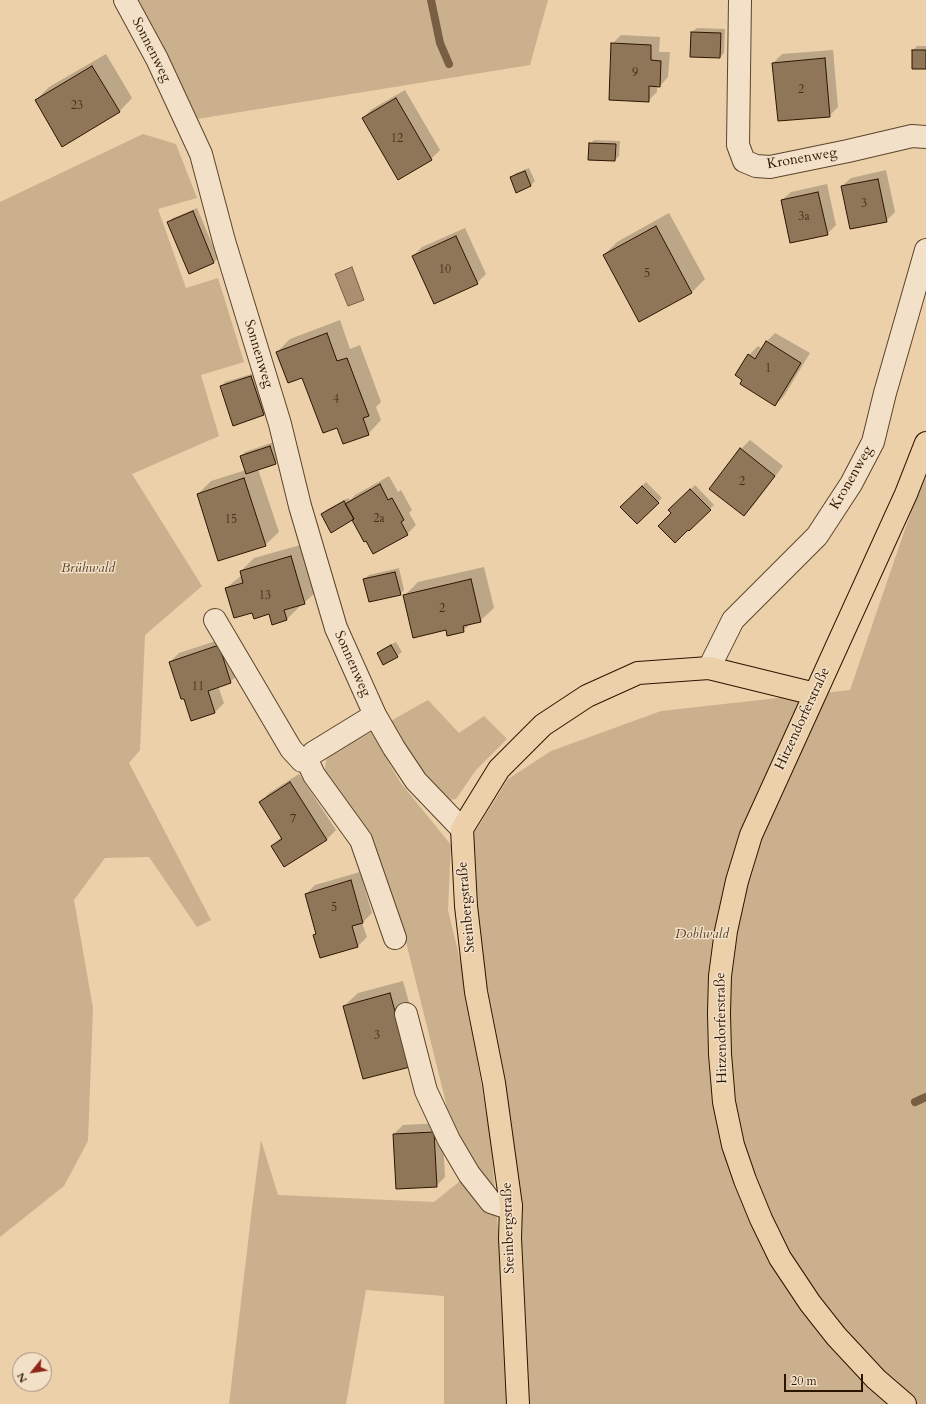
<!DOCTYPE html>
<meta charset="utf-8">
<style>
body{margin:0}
#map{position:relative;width:926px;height:1404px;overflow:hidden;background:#ebd0aa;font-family:Cardo,serif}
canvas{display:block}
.north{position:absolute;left:12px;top:1352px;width:40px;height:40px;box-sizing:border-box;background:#f2e0c8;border:1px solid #a38f78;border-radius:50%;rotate:240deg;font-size:11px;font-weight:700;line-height:16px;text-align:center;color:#2c1500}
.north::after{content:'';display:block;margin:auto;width:14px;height:18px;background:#8f2418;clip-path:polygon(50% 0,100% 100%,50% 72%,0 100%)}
.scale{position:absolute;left:784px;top:1374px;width:79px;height:18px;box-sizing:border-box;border:2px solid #2c1500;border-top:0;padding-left:5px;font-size:12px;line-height:14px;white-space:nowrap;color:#2c1500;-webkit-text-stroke:3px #f2e0c8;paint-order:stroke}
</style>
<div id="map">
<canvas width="926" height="1404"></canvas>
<div class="north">N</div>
<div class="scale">20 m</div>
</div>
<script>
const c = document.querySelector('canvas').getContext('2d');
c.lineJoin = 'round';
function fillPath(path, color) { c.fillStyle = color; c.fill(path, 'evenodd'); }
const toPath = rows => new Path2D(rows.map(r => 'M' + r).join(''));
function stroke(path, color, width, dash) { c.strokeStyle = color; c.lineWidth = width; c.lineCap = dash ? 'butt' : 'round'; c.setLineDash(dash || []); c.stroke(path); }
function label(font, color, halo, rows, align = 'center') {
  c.font = font + ' Cardo,serif'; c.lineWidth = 3; c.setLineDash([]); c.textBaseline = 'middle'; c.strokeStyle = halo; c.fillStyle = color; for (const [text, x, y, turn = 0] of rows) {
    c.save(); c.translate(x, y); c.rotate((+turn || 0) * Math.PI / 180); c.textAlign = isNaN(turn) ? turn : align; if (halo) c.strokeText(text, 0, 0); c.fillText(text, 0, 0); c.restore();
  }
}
fillPath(toPath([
 [117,0,548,0,530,65,191,120],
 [143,134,176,144,197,198,158,209,186,288,218,278,244,362,201,375,219,436,132,474,202,586,145,635,140,750,129,763,211,920,197,927,149,857,105,858,74,900,93,1008,88,1141,64,1186,0,1237,0,202],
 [926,468,926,1404,525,1404,480,972,473,835,508,779,551,751,661,711,850,690],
 [428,700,459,733,484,716,507,739,476,770,456,799,444,801,387,723],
 [371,732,400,782,451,845,448,910,462,968,491,1142,500,1254,509,1404,444,1404,444,1296,366,1290,346,1404,229,1404,252,1208,261,1140,278,1195,434,1202,460,1181,445,1099,406,942,374,841,324,773,327,756]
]), '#cbb08d');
const water = toPath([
 [352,267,364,300,348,306,335,274,352,267]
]);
fillPath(water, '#aa9070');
stroke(water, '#785f43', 1);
fillPath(toPath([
 [697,28,725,29,724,53,720,57,692,32],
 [621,35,660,37,659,52,670,52,668,77,660,86,657,86,657,92,648,101,612,44],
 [917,46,926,46,926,68,913,50],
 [833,50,838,107,829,116,773,63,782,54],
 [106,54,132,98,119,112,36,100,49,87],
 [405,90,440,150,431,159,363,118,372,109],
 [594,140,620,141,619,156,615,160,590,144],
 [529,168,535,181,531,185,517,191,511,178,516,173],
 [886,170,895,212,886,221,842,186,851,178],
 [827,184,836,225,827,234,782,200,791,192],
 [197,208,218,258,214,262,189,272,168,222,173,218],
 [669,213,705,279,692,292,640,321,604,255,617,242],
 [465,228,486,274,477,283,413,256,422,247],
 [340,320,350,349,360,345,381,402,376,407,381,420,368,434,337,427,302,377,277,352,290,339],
 [775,333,810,353,784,396,775,405,749,355,758,346,762,349,766,342],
 [255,373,268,410,263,415,221,386,225,382],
 [750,440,783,466,753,506,744,515,710,489,741,449],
 [274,442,280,459,275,463,258,469,279,532,265,545,198,494,211,481,246,470,241,456,245,452],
 [389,476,398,492,401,490,412,510,409,513,416,525,407,534,353,519,322,514,326,510,348,498,350,500,355,495],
 [646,482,662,498,637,523,621,507],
 [695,485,714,505,689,530,670,510],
 [304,544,318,590,304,603,300,604,300,606,287,619,273,623,270,613,252,612,226,588,242,575,241,571,254,558],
 [484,567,494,608,480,621,471,623,463,631,446,629,405,595,418,582],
 [399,568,404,590,400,594,364,579,369,575],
 [228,637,239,673,230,682,218,686,224,703,215,712,192,720,170,662,179,653],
 [396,642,402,652,397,656,384,663,378,653,382,649],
 [299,774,336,830,327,839,284,866,272,846,282,836,260,802,269,793],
 [360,872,372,913,362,923,367,937,358,946,314,935,317,932,306,894,315,885],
 [403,981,423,1053,344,1006,358,993],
 [442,1123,445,1177,436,1186,394,1134,403,1125]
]), '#0003');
stroke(toPath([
 [431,0,440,43,449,64],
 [915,1102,926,1097]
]), '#785f43', 8);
const building = toPath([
 [691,32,721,33,720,58,690,57,691,32],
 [611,43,651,45,651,60,661,61,660,87,649,86,649,102,609,100,611,43],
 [912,50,926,50,926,69,912,69,912,50],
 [825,58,830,117,778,121,772,63,825,58],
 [92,66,120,112,62,147,35,100,92,66],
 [396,98,432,160,398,180,362,118,396,98],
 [589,143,616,144,615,161,588,160,589,143],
 [525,171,531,186,516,193,510,177,525,171],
 [878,179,887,222,850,229,841,186,878,179],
 [818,192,828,235,790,243,781,200,818,192],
 [193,211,214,263,189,274,167,222,193,211],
 [656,226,692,293,639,322,603,255,656,226],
 [456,236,478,284,434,304,412,256,456,236],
 [327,333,337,361,347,358,369,416,363,418,369,435,343,444,337,428,323,433,302,378,288,383,276,352,327,333],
 [766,341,801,363,775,406,740,384,742,380,735,375,748,354,755,359,766,341],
 [251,376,264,415,233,426,220,386,251,376],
 [270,446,276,464,246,474,240,456,270,446],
 [740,448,775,476,744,516,709,489,740,448],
 [244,478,266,546,218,561,197,494,244,478],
 [380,484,388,500,392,498,404,520,401,522,408,535,373,554,366,541,364,542,352,520,354,519,345,504,380,484],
 [642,486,659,503,637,524,620,507,642,486],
 [690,489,711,510,689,531,688,530,675,543,658,526,671,513,668,510,690,489],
 [344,501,354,519,331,533,321,514,344,501],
 [291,556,305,604,284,610,287,620,272,625,269,614,254,619,252,613,234,618,225,588,243,583,240,571,291,556],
 [395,572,401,595,369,602,363,579,395,572],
 [471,579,481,622,463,626,464,632,447,636,446,630,413,638,403,595,471,579],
 [219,645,231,683,208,691,215,713,191,721,184,699,181,699,169,662,219,645],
 [391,645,398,657,383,665,377,653,391,645],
 [290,782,327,840,284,867,271,846,282,839,259,802,290,782],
 [351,880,363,923,352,926,358,947,320,958,313,935,316,934,305,894,351,880],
 [390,993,410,1067,363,1079,343,1006,390,993],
 [434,1132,437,1187,396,1189,393,1134,434,1132]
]);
fillPath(building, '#8f7658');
stroke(building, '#2c1500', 1);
const minor = toPath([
 [125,0,157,59,201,154,224,241,280,424,300,506,336,628,375,715,394,748,416,781,462,829],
 [740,0,738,145,744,161,756,166,770,167,848,151,912,136,926,137],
 [215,620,291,749,302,761,308,762],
 [709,668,733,620,817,536,851,484,873,442,885,393,926,250],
 [375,715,313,753,309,758,308,762,314,775,361,840,395,938],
 [406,1014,426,1091,449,1140,469,1174,491,1202,503,1206,511,1206]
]);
const major = toPath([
 [518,1404,510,1238,511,1206,494,1083,476,992,466,906,462,829,499,769,543,725,587,696,638,673,709,668,815,694],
 [905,1404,876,1379,836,1336,810,1303,780,1258,761,1219,745,1180,733,1145,724,1102,720,1054,719,1013,720,976,726,931,737,881,751,835,906,494,926,443]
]);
stroke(minor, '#5c442a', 24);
stroke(major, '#2c1500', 24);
stroke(minor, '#f2e0c8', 22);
stroke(major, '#ebd0aa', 22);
label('12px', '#452d16', null, [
 ["9",635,73],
 ["2",801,90],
 ["23",77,106],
 ["12",397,139],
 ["3",864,204],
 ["3a",804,217],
 ["10",445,270],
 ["5",647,274],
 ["1",768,369],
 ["4",336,400],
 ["2",742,482],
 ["2a",379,519],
 ["15",231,520],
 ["13",265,596],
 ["2",442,609],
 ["11",198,687],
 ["7",293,820],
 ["5",334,908],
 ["3",377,1036]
]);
label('14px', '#2c1500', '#f2e0c8', [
 ["Sonnenweg",151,50,63],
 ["Kronenweg",802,159,-10],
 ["Sonnenweg",258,354,73],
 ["Kronenweg",852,478,-60],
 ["Sonnenweg",352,664,66],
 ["Hitzendorferstraße",803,719,-65],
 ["Steinbergstraße",467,907,-95],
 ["Hitzendorferstraße",722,1028,-91],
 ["Steinbergstraße",509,1228,-92]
]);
label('italic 14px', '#5c442a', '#f2e0c8', [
 ["Brühwald",88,569],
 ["Doblwald",702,935]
]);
</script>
